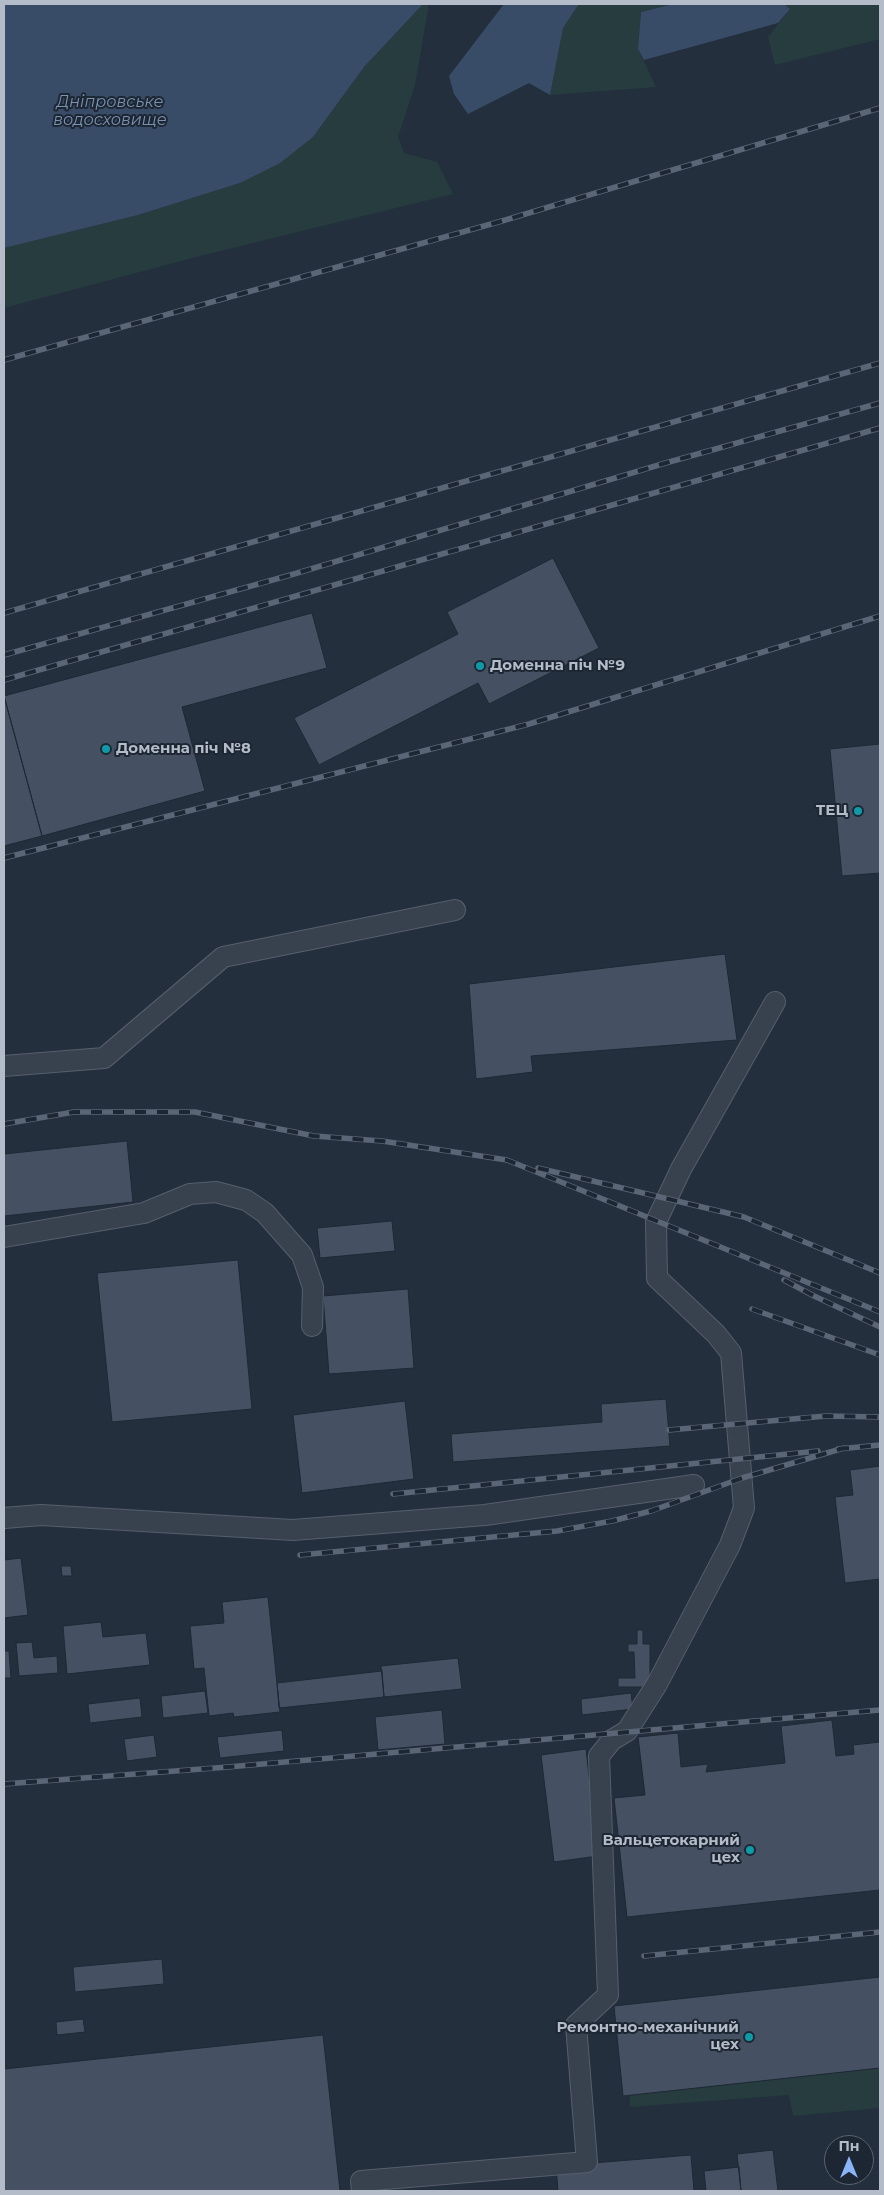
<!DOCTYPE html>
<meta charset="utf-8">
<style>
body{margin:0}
#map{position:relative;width:884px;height:2195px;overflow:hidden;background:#242f3e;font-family:Montserrat,sans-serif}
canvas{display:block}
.frame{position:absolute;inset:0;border:5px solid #b4bcc9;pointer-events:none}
.north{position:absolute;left:824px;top:2135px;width:50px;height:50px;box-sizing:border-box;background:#1d2633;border:1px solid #59626f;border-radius:50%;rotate:0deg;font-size:14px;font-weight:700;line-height:20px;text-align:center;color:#b4bcc9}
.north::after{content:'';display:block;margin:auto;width:18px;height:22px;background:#8ab4f8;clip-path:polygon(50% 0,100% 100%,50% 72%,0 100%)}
</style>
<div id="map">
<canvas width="884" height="2195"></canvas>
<div class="frame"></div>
<div class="north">Пн</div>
</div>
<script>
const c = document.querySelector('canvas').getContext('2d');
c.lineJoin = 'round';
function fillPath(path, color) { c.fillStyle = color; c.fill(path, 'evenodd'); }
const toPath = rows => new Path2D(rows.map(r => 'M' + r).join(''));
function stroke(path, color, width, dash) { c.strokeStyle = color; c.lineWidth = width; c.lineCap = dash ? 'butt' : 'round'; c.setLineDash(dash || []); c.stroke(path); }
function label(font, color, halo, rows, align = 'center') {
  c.font = font + ' Montserrat,sans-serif'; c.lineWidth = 4; c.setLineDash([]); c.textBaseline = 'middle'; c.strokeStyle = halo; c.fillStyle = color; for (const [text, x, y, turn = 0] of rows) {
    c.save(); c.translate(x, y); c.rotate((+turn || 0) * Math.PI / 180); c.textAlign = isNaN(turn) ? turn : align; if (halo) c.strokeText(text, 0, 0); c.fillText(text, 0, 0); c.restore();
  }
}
fillPath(toPath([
 [423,4,429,4,415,85,398,137,404,153,437,162,453,194,200,256,4,308,4,248,138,215,240,183,313,137,364,67],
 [579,4,673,4,641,12,638,49,656,87,550,95,563,28],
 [784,4,880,4,880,39,775,65,768,37,790,9],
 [880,2068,880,2108,793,2116,789,2095,630,2107,630,2095]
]), '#263c3f');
fillPath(toPath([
 [4,4,423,4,364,67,313,137,280,163,240,183,138,215,4,248],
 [504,4,579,4,563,28,550,95,529,83,468,114,454,94,449,76],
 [673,4,784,4,790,9,778,23,644,60,638,49,641,12]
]), '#394c67');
const building = toPath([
 [553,558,599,648,489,704,478,683,319,765,294,718,458,634,447,612,553,558],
 [312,613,327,668,182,707,205,791,42,836,4,696,312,613],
 [4,696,42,836,4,846,4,696],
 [880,744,880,873,842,876,830,749,880,744],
 [725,954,737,1040,531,1056,533,1072,476,1079,469,984,725,954],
 [127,1141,133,1202,4,1216,4,1154,127,1141],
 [392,1221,395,1251,320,1258,317,1228,392,1221],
 [238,1260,252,1409,112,1422,97,1273,238,1260],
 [408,1289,414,1368,329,1374,323,1296,408,1289],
 [666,1399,670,1446,453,1462,451,1434,602,1422,601,1404,666,1399],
 [405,1401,414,1479,302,1493,293,1415,405,1401],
 [880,1466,880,1579,845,1583,835,1497,853,1495,850,1470,880,1466],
 [21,1558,28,1615,4,1618,4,1560,21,1558],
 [61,1566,71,1566,72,1576,62,1576,61,1566],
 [268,1597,280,1712,234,1717,233,1713,209,1716,204,1668,194,1669,190,1626,224,1623,222,1602,268,1597],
 [101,1622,103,1637,146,1633,150,1665,67,1674,63,1626,101,1622],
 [637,1630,643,1630,643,1644,650,1644,650,1687,618,1687,618,1678,635,1678,634,1652,628,1652,628,1644,637,1644,637,1630],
 [32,1642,34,1658,57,1656,58,1673,19,1676,16,1643,32,1642],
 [4,1651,9,1651,11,1678,4,1678,4,1651],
 [458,1658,462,1689,384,1697,381,1666,458,1658],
 [382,1671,384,1697,279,1708,277,1683,382,1671],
 [205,1691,208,1713,163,1718,161,1696,205,1691],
 [631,1693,633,1709,582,1715,581,1699,631,1693],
 [140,1698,142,1717,90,1723,88,1704,140,1698],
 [442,1710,445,1744,378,1750,375,1717,442,1710],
 [832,1720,836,1756,854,1754,853,1745,880,1742,880,1890,627,1917,614,1798,645,1795,638,1737,678,1733,681,1767,708,1764,706,1772,785,1763,781,1726,832,1720],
 [282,1730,284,1751,220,1758,217,1737,282,1730],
 [154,1735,157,1757,127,1761,124,1739,154,1735],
 [586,1749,598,1856,554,1862,541,1755,586,1749],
 [162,1959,164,1984,75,1992,73,1967,162,1959],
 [880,1977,880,2068,623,2096,614,2006,880,1977],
 [83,2019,85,2032,57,2035,56,2022,83,2019],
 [323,2035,340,2191,4,2191,4,2069,323,2035],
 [773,2150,778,2191,741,2191,737,2154,773,2150],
 [691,2155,694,2191,558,2191,556,2166,691,2155],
 [739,2167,741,2191,706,2191,704,2171,739,2167]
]);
fillPath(building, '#455162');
stroke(building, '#1f2835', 1);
const minor = toPath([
 [4,1066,104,1058,223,957,455,910],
 [4,1237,144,1213,190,1194,216,1192,246,1200,265,1213,302,1255,313,1287,312,1326],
 [4,1518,41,1515,293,1530,485,1515,694,1485],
 [362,2191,361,2181,587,2162,576,2025,608,1995,599,1756,612,1740,627,1731,657,1684,730,1545,744,1508,731,1353,716,1334,657,1278,656,1222,681,1169,775,1002]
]);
stroke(minor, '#565f6c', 22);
stroke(minor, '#38414e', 20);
const rail = toPath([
 [4,360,502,221,880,108],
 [4,613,880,363],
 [4,655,294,574,662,464,880,403],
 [4,680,880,428],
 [4,858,529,724,880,616],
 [4,1124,74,1112,195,1112,314,1136,382,1141,507,1160,880,1312],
 [538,1168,744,1217,880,1273],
 [784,1280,814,1296,880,1327],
 [752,1309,880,1355],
 [669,1430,826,1416,880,1417],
 [838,1449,880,1445],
 [393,1494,818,1451],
 [300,1555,557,1531,612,1521,651,1511,742,1478,844,1448],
 [4,1784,228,1767,880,1710],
 [644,1956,880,1932]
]);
stroke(rail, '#5a6575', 5.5);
stroke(rail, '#1d2633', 4, [11]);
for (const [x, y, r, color] of [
 [480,666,5,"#0f9aa8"],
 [106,749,5,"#0f9aa8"],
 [858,811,5,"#0f9aa8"],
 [750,1850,5,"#0f9aa8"],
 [749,2037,5,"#0f9aa8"]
]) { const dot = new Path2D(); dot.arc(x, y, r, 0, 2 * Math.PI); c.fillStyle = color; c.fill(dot); stroke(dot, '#1d2633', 2); }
label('bold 15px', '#b4bcc9', '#1d2633', [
 ["Доменна піч №9",490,666,"left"],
 ["Доменна піч №8",116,749,"left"],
 ["ТЕЦ",848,811],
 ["Вальцетокарний",740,1841],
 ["цех",740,1858],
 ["Ремонтно-механічний",739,2028],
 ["цех",739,2045]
], 'right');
label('italic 16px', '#7c92b1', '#1d2633', [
 ["Дніпровське",110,102],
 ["водосховище",110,120]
]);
</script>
